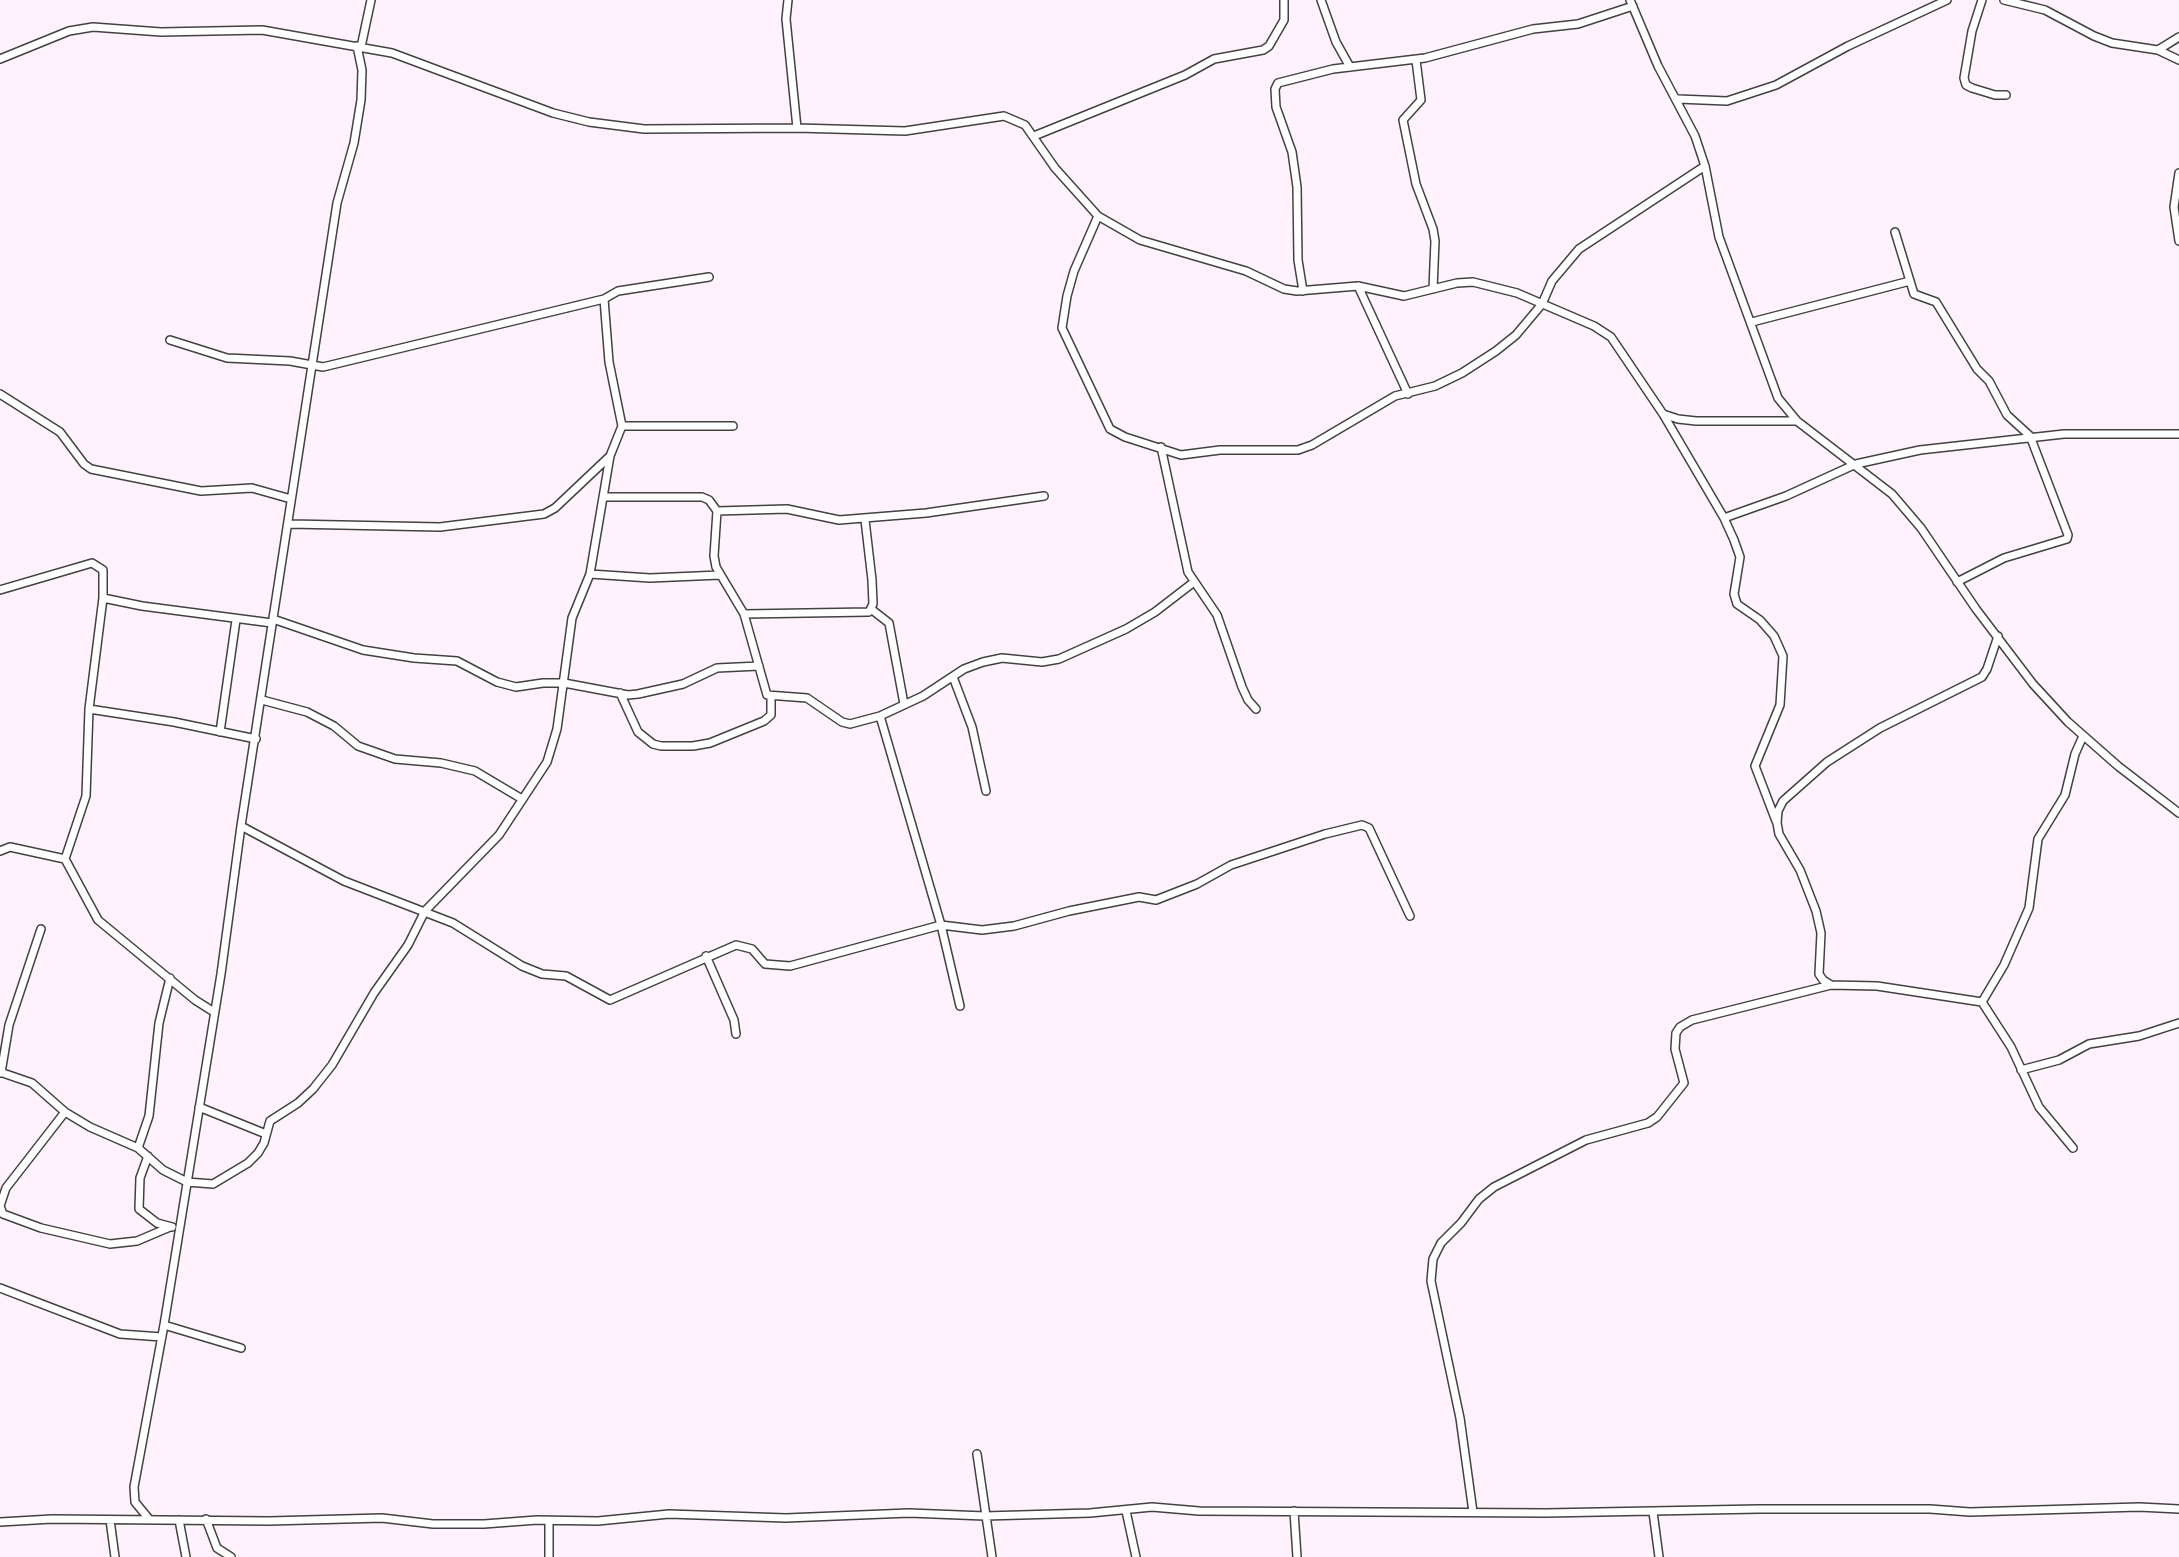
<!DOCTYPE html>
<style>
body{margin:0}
canvas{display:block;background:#fff2fc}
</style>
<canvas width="2179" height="1557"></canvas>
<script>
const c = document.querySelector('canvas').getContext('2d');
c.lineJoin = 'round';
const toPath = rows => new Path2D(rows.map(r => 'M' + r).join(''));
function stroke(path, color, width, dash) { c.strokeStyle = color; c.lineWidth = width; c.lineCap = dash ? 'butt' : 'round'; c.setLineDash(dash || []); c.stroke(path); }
const street = toPath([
 [788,0,786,19,797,128],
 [1321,0,1336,42,1350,67],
 [1630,0,1658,66,1695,136,1705,166,1719,237,1778,398,1797,421,1892,494,1921,528,1976,609,2033,684,2068,722,2118,766,2179,813],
 [1982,0,1972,31,1964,78,1966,85,1972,88,1995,95,2006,95],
 [2004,0,2045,10,2094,36,2112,43,2158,50,2179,60],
 [361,47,371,0],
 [2158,50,2179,37],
 [0,59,69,31,93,27,161,32,262,30,392,53,553,113,589,122,644,129,797,128,905,131,1004,116,1025,125,1055,168,1098,216,1140,240,1246,271,1284,289,1297,291,1358,286,1404,296,1457,283,1473,282,1517,293,1594,326,1611,337,1663,414,1678,419,1696,421,1797,421],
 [1416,60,1421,100,1403,120,1416,184,1433,229,1435,241,1433,289],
 [1678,99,1727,101,1776,85,1848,46,1947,0],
 [1034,136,1185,75,1214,59,1263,50,1269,46,1284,20,1284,0],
 [2179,173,2174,207,2179,241],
 [1098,216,1074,271,1067,296,1062,328,1110,429,1125,437,1181,455,1220,450,1298,450,1312,445,1395,396,1435,386,1462,373,1496,351,1516,335,1542,304,1552,281,1579,249,1705,166],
 [1895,232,1914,294,1936,302,1977,369,1989,381,2007,415,2030,436,2068,535,2067,539,2004,558,1957,582],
 [1358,286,1408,394],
 [1303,291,1298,260,1297,187,1292,152,1276,107,1275,89,1278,83,1333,69,1425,58,1533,29,1578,24,1633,6],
 [1752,322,1910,281],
 [170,340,227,358,290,361,323,367,604,299],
 [0,394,60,432,84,464,91,469,201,491,252,488,291,499],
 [1663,414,1724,518,1734,540,1740,557,1734,594,1737,604,1760,620,1774,636,1783,656,1780,705,1755,766,1776,821],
 [622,426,733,426],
 [1161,447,1188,572,1217,615,1242,687,1248,700,1256,709],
 [603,497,702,497,709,500,717,511,787,509,839,520,926,513,1044,496],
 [717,511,714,556,716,567,744,614,767,695,807,698,842,722,850,724,880,716,923,696,964,669,983,662,1002,658,1042,662,1059,659,1126,629,1155,612,1194,582],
 [1724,518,1786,496,1856,464,1920,450,2064,434,2179,434],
 [290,524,440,527,544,514,555,508,610,456],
 [590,574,650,578,720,575],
 [0,590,92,563,103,570,103,598,89,709,86,796,65,859,98,920,195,1000,214,1012],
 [103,598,142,606,272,623],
 [871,609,889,623,904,704],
 [744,614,869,612,873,604,872,580,865,520],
 [273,619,363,650,414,658,457,661,497,682,516,687,543,683,564,683,628,695,638,694,683,684,717,668,759,666],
 [953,677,972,727,986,791],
 [620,693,638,732,653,744,661,746,693,746,710,743,764,721,771,715,771,697],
 [262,700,307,712,334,726,358,746,395,759,441,763,475,771,522,799],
 [89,709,174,722,256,739],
 [880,716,941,925,960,1006],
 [220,732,236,620],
 [241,826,344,881,453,923,522,966,542,974,566,976,610,1000,736,945,752,949,765,964,790,966,941,925,982,930,1014,926,1069,911,1139,897,1156,900,1197,884,1231,865,1325,834,1362,825,1369,828,1410,916],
 [0,851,10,847,65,859],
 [706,956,734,1020,736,1034],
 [1982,1002,1877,986,1831,985,1823,980,1819,974,1821,933,1816,911,1800,870,1779,834,1777,823,1778,811,1783,801,1827,762,1880,728,1982,677,1987,669,1998,636],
 [2021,1070,2059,1060,2089,1044,2139,1036,2179,1023],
 [0,1072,32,1083,65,1112,90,1127,138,1148,163,1170,187,1182,213,1184,248,1163,258,1153,264,1143,270,1121,298,1103,313,1089,332,1065,374,993,408,945,425,911,499,835,547,762,557,729,572,618,590,574,610,456,622,426,609,362,604,299,618,291,709,277],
 [1,1073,9,1025,41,929],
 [199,1107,266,1134],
 [65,1112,6,1188,0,1206,3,1214,41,1228,110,1244,137,1241,170,1227],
 [138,1148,149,1116,159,1023,170,978],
 [2073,1148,2039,1107,2011,1047,1982,1002,2004,965,2029,908,2038,839,2065,795,2075,754,2083,736],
 [148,1156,140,1178,139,1209,157,1223,172,1227],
 [0,1288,120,1334,162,1337],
 [164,1325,241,1348],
 [977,1454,992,1557],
 [1126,1511,1136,1557],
 [1294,1511,1297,1557],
 [1473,1512,1460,1418,1431,1281,1433,1259,1441,1243,1461,1223,1479,1199,1494,1187,1586,1140,1648,1123,1657,1117,1684,1083,1675,1049,1676,1033,1680,1027,1692,1020,1831,985],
 [1653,1512,1659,1557],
 [149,1519,135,1502,134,1487,164,1325,221,974,241,826,337,203,354,143,361,100,362,70,357,46],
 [206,1519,217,1548,231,1557],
 [110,1520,115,1557],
 [179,1520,186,1557],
 [0,1522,52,1519,269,1521,382,1518,433,1524,484,1524,537,1520,598,1521,669,1514,786,1518,909,1513,985,1516,1090,1513,1152,1507,1199,1511,1546,1513,1759,1509,1930,1509,1970,1512,2139,1507,2179,1509],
 [549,1557,549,1522]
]);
stroke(street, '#424242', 10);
stroke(street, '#fff', 7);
</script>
